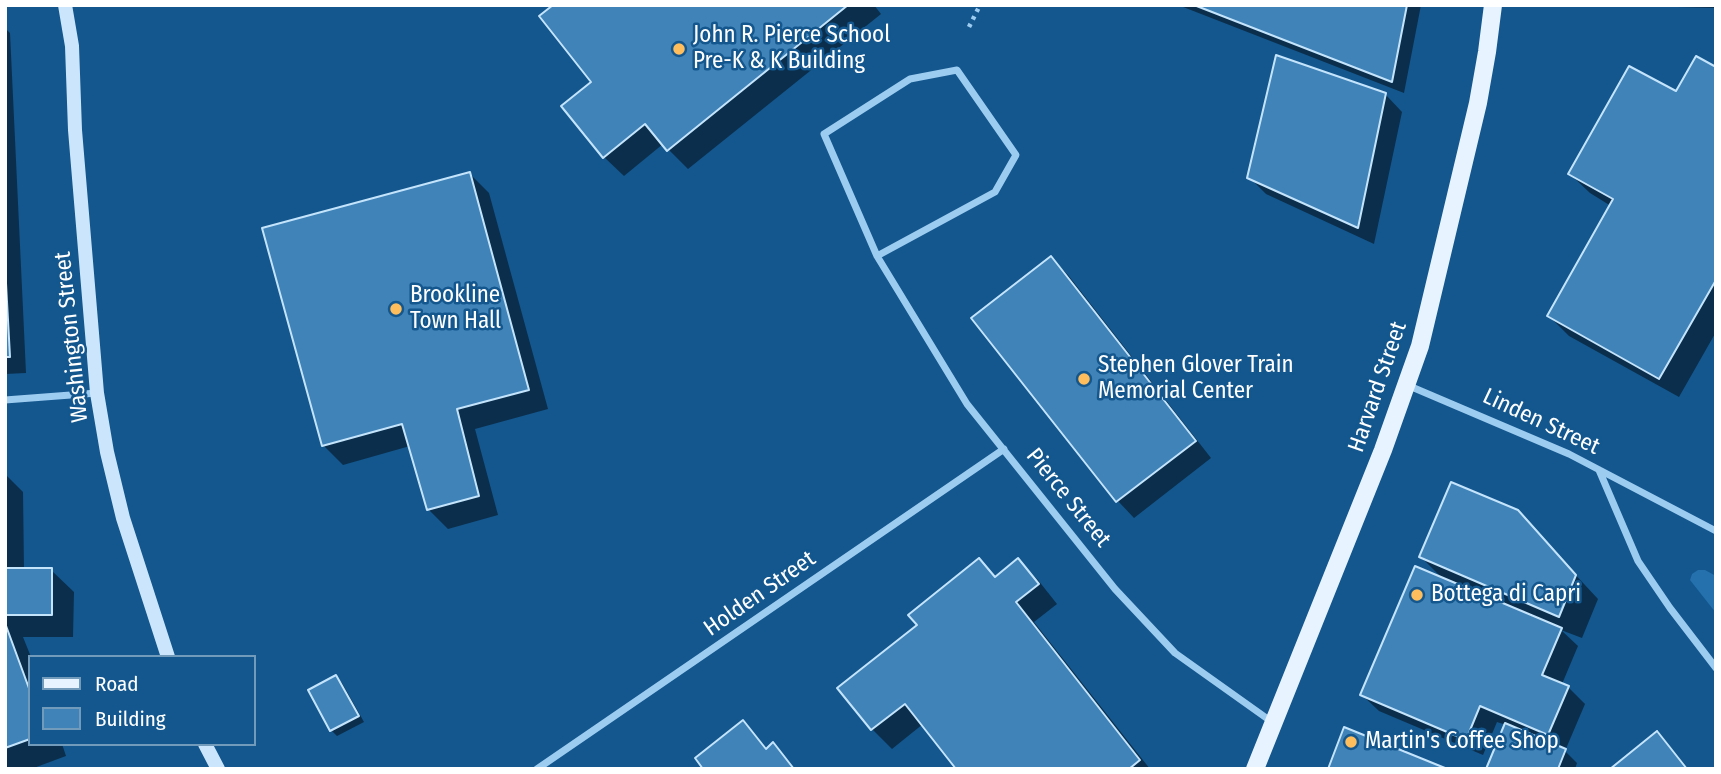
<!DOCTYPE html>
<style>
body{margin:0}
#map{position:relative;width:1721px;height:774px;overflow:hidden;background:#13578e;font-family:"Fira Sans Condensed",sans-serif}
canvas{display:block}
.frame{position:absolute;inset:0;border:7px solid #fff;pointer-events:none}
.legend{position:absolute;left:28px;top:655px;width:228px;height:91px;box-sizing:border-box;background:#13578e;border:2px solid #719abb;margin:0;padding:9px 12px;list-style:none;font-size:21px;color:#fff}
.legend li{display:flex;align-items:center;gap:14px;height:35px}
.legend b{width:35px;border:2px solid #719abb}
</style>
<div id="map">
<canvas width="1721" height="774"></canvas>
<div class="frame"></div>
<ul class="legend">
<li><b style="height:9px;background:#e7f3ff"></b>Road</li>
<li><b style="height:19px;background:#4083b8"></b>Building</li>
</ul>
</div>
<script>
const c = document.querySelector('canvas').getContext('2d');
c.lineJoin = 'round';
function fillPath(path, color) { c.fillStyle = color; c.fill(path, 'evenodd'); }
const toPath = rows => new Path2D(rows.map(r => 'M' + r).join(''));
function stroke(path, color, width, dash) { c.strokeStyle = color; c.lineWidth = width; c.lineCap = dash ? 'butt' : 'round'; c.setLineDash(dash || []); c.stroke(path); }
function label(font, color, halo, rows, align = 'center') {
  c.font = font + ' "Fira Sans Condensed",sans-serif'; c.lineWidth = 5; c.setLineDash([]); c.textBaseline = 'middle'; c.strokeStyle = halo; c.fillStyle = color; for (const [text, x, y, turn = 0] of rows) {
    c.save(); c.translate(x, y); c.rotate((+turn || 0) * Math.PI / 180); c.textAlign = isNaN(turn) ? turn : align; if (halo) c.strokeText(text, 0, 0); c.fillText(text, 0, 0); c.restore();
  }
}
fillPath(toPath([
 [1698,570,1705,570,1716,576,1716,613,1690,580,1692,574]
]), '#2571ad');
fillPath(toPath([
 [556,5,874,5,881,14,688,169,663,144,624,176,604,157,593,82],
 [1178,5,1421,5,1404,93],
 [1638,5,1716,5,1716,8,1638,6],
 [5,28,10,33,26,373,5,374],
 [1716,69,1716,332,1679,397,1569,336,1549,316,1611,206,1590,193,1570,174,1677,94],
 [1386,95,1402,112,1374,244,1266,194,1249,177],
 [469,173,489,193,548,409,475,429,498,515,448,529,428,509,410,446,343,465,323,445],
 [1051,258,1068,275,1211,458,1134,518,1118,501,974,318],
 [5,474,23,492,24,570,51,570,74,592,73,637,23,637,31,657,30,744,62,744,66,756,31,769,5,769],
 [1517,512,1598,599,1582,638,1561,630,1578,646,1562,684,1568,687,1585,704,1565,751,1577,763,1575,769,1488,769,1506,725,1497,722,1483,755,1379,711,1362,695,1444,580,1421,557],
 [979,560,997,578,1018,561,1038,580,1057,604,1034,622,1150,769,959,769,923,724,892,749,872,729,840,688,919,625],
 [336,677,342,683,364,722,337,736,331,730]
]), '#0007');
const building = toPath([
 [553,5,848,5,667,151,645,124,603,158,561,106,591,82,539,16,553,5],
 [1194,5,1407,5,1392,82,1194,5],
 [1276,55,1386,93,1358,228,1247,178,1276,55],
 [1696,56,1716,67,1716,280,1659,379,1547,316,1613,199,1568,174,1629,66,1676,91,1696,56],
 [470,172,529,390,457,409,479,496,427,510,402,424,322,446,262,228,470,172],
 [1051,256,1196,441,1116,502,971,318,1051,256],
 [5,265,10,357,5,357,5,265],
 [1451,482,1518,510,1576,575,1559,617,1419,557,1451,482],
 [979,558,995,577,1018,558,1039,584,1016,602,1140,760,1129,769,956,769,905,704,871,730,837,688,917,625,908,615,979,558],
 [1415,566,1562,628,1542,675,1569,686,1548,735,1480,706,1466,740,1360,695,1415,566],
 [5,568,52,568,52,615,5,615,5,568],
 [5,623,30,691,30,739,5,748,5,623],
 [336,675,359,716,330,731,308,690,336,675],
 [743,720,766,749,773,742,794,769,703,769,695,758,743,720],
 [1505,723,1566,749,1558,769,1486,769,1505,723],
 [1344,727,1445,768,1445,769,1328,769,1344,727],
 [1657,731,1687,769,1610,769,1657,731]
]);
fillPath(building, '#4083b8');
stroke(building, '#c4e4fc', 2);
stroke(toPath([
 [969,27,980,5]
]), '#9dccf1', 4.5, [3.5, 5]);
stroke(toPath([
 [877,256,995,192,1016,155,957,70,910,79,824,134,877,256,967,404,1115,589,1175,653,1272,722],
 [1407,385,1569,454,1716,531],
 [5,400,97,393],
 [1599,470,1638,561,1670,608,1716,668],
 [537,769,1004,449]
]), '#9dccf1', 7);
stroke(toPath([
 [65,5,72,46,75,130,97,393,107,452,123,518,168,657],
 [205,744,218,769]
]), '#cbe6fc', 14);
stroke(toPath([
 [1255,769,1383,450,1420,346,1478,103,1487,52,1493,5]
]), '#e7f3ff', 18);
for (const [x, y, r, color] of [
 [679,49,7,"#ffbe5d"],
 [396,309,7,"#ffbe5d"],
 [1084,379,7,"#ffbe5d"],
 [1417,595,7,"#ffbe5d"],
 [1351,742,7,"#ffbe5d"]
]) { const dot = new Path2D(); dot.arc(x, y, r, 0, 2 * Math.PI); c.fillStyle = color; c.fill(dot); stroke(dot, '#13578e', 2.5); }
label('23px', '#fff', '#13578e', [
 ["John R. Pierce School",693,36],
 ["Pre-K & K Building",693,62],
 ["Brookline",410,296],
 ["Town Hall",410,322],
 ["Stephen Glover Train",1098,366],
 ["Memorial Center",1098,392],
 ["Bottega di Capri",1431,595],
 ["Martin's Coffee Shop",1365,742]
], 'left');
label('23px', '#fff', '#13578e', [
 ["Washington Street",72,337,-96],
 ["Harvard Street",1378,387,-71],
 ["Linden Street",1541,422,25],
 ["Pierce Street",1068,498,51],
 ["Holden Street",760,594,-35]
]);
</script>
